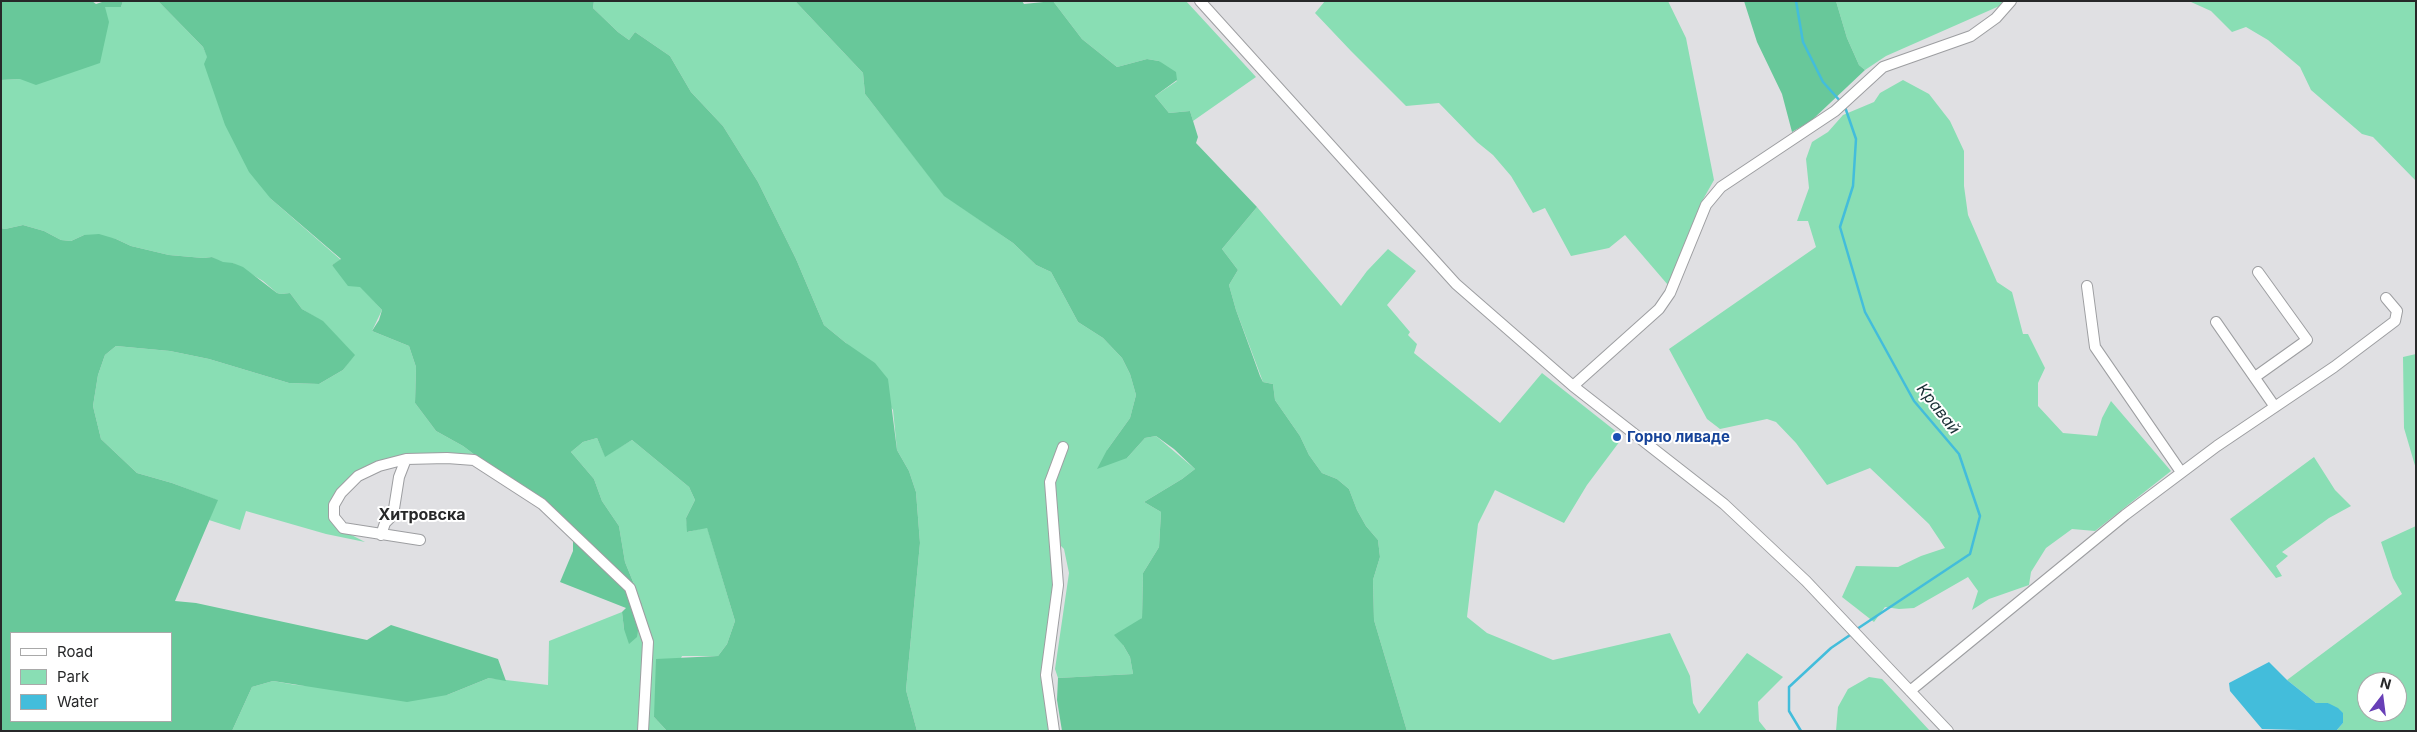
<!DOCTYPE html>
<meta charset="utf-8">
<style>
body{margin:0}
#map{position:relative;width:2417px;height:732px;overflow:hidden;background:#e0e0e3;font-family:Inter,sans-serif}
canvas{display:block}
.frame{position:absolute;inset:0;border:2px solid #272829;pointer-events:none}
.legend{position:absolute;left:10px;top:632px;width:162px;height:90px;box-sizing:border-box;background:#fff;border:1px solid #a9a9a9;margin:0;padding:6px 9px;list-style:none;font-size:15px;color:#272829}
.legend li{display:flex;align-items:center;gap:10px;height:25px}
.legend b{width:25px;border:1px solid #a9a9a9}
.north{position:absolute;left:2357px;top:672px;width:50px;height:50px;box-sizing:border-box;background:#fff;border:1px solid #a9a9a9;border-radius:50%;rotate:15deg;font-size:14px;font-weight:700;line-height:20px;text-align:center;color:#272829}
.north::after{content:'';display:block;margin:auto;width:18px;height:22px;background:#683fb7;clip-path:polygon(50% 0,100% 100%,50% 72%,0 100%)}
</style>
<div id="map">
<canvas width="2417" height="732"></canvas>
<div class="frame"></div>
<ul class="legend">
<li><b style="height:6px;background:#fff"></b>Road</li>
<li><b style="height:14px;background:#89deb4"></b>Park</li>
<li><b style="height:14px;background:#43bddb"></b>Water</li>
</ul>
<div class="north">N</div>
</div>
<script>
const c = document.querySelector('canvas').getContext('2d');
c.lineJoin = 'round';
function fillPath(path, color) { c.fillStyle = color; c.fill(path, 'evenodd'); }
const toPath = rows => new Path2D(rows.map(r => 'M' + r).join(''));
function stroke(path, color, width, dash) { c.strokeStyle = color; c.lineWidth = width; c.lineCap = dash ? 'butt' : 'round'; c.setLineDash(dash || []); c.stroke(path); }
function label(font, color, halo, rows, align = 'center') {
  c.font = font + ' Inter,sans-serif'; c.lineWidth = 4; c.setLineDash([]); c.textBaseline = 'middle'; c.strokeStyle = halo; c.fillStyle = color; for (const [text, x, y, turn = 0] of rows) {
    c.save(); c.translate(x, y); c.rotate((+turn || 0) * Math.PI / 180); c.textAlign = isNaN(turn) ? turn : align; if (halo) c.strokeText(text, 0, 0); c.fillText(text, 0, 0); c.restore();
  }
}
fillPath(toPath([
 [123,1,158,1,203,47,271,199,341,260,332,265,360,286,382,310,372,331,409,346,416,367,415,403,436,431,463,446,487,464,423,457,391,462,355,479,333,516,334,526,365,542,326,534,246,511,240,530,209,520,217,500,172,483,137,473,101,439,93,406,98,375,105,355,116,346,170,351,209,359,289,383,319,384,343,370,354,355,323,322,302,309,290,293,281,294,277,293,263,281,233,263,223,263,212,257,203,258,169,255,131,246,116,239,84,235,71,241,61,240,44,231,23,225,5,229,1,228,1,80,20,79,104,7,121,7],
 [594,1,795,1,863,73,865,94,944,195,1013,243,1036,265,1051,272,1078,322,1103,338,1122,358,1130,374,1136,395,1130,418,1107,450,1127,458,1145,438,1156,436,1195,469,1182,479,1144,502,1161,512,1159,547,1143,573,1142,618,1123,645,1130,657,1133,674,1058,678,1055,669,1069,573,1064,549,1060,545,1058,546,1063,585,1050,674,1055,731,917,731,906,690,920,543,916,492,909,471,897,450,893,410,846,343,824,325,796,259,758,182,723,126,691,92,670,56,635,32,629,40,618,32,593,8],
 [1053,1,1186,1,1256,77,1193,121,1190,111,1169,113,1155,96,1177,81,1159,61,1147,59,1117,67,1082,39],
 [1325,1,1668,1,1686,38,1714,180,1701,203,1668,285,1625,235,1609,248,1571,256,1545,208,1533,213,1511,176,1493,155,1477,142,1439,103,1406,106,1351,51,1315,13],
 [1836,1,2005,1,2004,4,1886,56,1865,70,1859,65,1847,38],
 [2416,1,2416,181,2373,137,2362,134,2311,90,2300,67,2268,40,2246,27,2232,32,2211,11,2191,2],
 [1903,80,1929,94,1950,121,1964,151,1964,186,1968,215,1997,282,2012,292,2023,334,2028,334,2045,368,2038,383,2038,406,2063,433,2097,436,2102,418,2111,401,2171,471,2095,531,2072,529,2046,548,2031,572,2029,585,1989,599,1972,610,1978,591,1968,577,1914,608,1899,609,1885,607,1874,622,1842,597,1856,566,1898,567,1921,556,1945,548,1929,524,1870,468,1827,485,1796,443,1776,422,1767,419,1720,429,1707,419,1669,349,1816,247,1808,221,1797,221,1809,188,1806,159,1812,142,1828,132,1843,115,1874,102,1880,93],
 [1257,207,1341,306,1367,271,1388,249,1416,271,1387,305,1410,332,1408,335,1417,344,1414,353,1500,423,1542,373,1623,437,1587,485,1564,523,1495,490,1478,524,1467,617,1487,633,1553,660,1670,633,1690,676,1693,703,1699,714,1747,653,1783,677,1758,702,1759,721,1767,731,1407,731,1374,620,1373,580,1380,557,1378,540,1366,526,1357,510,1349,489,1337,479,1322,473,1309,455,1300,436,1275,400,1273,384,1263,382,1236,310,1229,285,1238,270,1222,249],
 [2416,354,2416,469,2404,428,2403,357],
 [597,438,605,456,632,440,689,487,695,500,686,518,688,532,707,527,735,621,727,644,718,656,682,656,654,717,667,731,644,731,643,691,639,695,639,731,232,731,252,687,273,681,296,685,447,695,489,678,548,685,549,641,622,612,624,629,642,604,625,562,619,526,602,501,594,479,571,452,583,442],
 [2314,457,2335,490,2351,506,2329,518,2282,552,2288,556,2276,566,2282,576,2276,578,2230,519],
 [2416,526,2416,731,2336,731,2343,723,2328,703,2316,703,2287,680,2402,594,2393,578,2381,542],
 [2367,682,2397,682,2397,712,2367,712],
 [1869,677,1882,679,1930,731,1836,731,1838,707,1848,689]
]), '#89deb4');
fillPath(toPath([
 [1,1,92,1,96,4,105,1,123,1,121,7,105,7,109,22,100,63,36,85,20,79,1,80],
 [158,1,594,1,593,8,618,32,629,40,635,32,670,56,691,92,723,126,758,182,796,259,824,325,846,343,875,363,888,379,897,450,909,471,916,492,920,543,906,690,917,731,667,731,654,717,656,659,718,656,727,644,735,621,707,528,687,532,686,518,695,500,689,487,632,440,605,457,597,438,583,442,571,452,594,479,602,501,619,526,625,562,642,604,637,637,629,644,624,629,622,612,626,608,560,582,573,551,573,537,487,464,463,446,436,431,415,403,416,367,409,346,372,331,379,320,382,310,360,287,348,286,332,265,341,259,271,199,249,172,225,125,204,64,207,57,203,47],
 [795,1,1022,1,1024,4,1053,1,1082,39,1117,67,1147,59,1159,61,1176,72,1177,80,1155,96,1169,113,1190,111,1198,137,1196,143,1257,207,1222,249,1238,270,1229,285,1236,310,1260,376,1263,382,1273,384,1275,400,1300,436,1309,455,1322,473,1337,479,1349,489,1357,510,1366,526,1378,540,1380,557,1373,580,1374,620,1407,731,1062,731,1057,700,1058,678,1133,674,1130,657,1123,645,1114,635,1142,618,1143,573,1159,547,1161,512,1144,502,1182,479,1195,469,1174,449,1156,436,1145,438,1127,458,1097,469,1107,450,1130,418,1136,395,1130,374,1122,358,1103,338,1078,322,1051,272,1036,265,1013,243,944,196,865,94,863,73],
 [1744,1,1836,1,1847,38,1859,65,1865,70,1811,121,1792,132,1782,94,1757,42],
 [23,225,44,231,61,240,71,241,84,235,99,234,116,239,131,246,169,255,203,258,212,257,223,262,233,263,243,267,277,293,281,294,290,293,302,309,323,321,355,355,343,370,319,384,289,383,209,359,170,351,116,346,105,355,98,375,93,406,101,439,137,473,172,483,218,500,175,601,196,603,367,640,391,625,498,659,506,681,489,678,447,695,407,702,273,681,252,687,232,731,1,731,1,228,5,229],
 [171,633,171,721,11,721,11,633]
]), '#68c89a');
fillPath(toPath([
 [2269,662,2287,680,2316,703,2328,703,2338,708,2343,713,2343,723,2336,731,2262,729,2230,691,2229,683]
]), '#43bddb');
stroke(toPath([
 [1796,1,1803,42,1823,82,1841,102],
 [1845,107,1856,139,1853,186,1840,227,1865,312,1914,401,1959,454,1980,516,1970,554,1857,629],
 [1801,731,1789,711,1789,687,1831,648,1853,633]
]), '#43bddb', 2.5);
const minor = toPath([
 [1200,1,1456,284,1573,386,1724,504,1806,581,1948,731],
 [2087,286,2095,347,2181,472],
 [2216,322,2275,407],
 [2255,377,2307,340,2258,272],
 [1573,386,1659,309,1670,293,1706,205,1721,187,1835,111,1883,67,1971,36,1996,18,2011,1],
 [381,535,385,523,393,515,399,477,406,459],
 [420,540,343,528,334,517,334,505,341,493,358,476,379,466,406,459,447,458,474,460,542,504,630,588,648,642,643,731],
 [1910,691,2125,515,2217,446,2334,367,2395,321,2397,311,2386,298],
 [1054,731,1046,675,1058,585,1050,482,1063,447]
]);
stroke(minor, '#9d9ea1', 12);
stroke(minor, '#fff', 10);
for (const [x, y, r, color] of [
 [1617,437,5,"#1a4fb4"]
]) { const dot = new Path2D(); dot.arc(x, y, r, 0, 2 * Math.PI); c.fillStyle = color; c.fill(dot); stroke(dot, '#fff', 2); }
label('bold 15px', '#164399', '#fff', [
 ["Горно ливаде",1627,437]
], 'left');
label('italic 16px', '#192e34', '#fff', [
 ["Кравай",1938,409,52]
]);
label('bold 16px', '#272829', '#fff', [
 ["Хитровска",422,515]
]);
</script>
